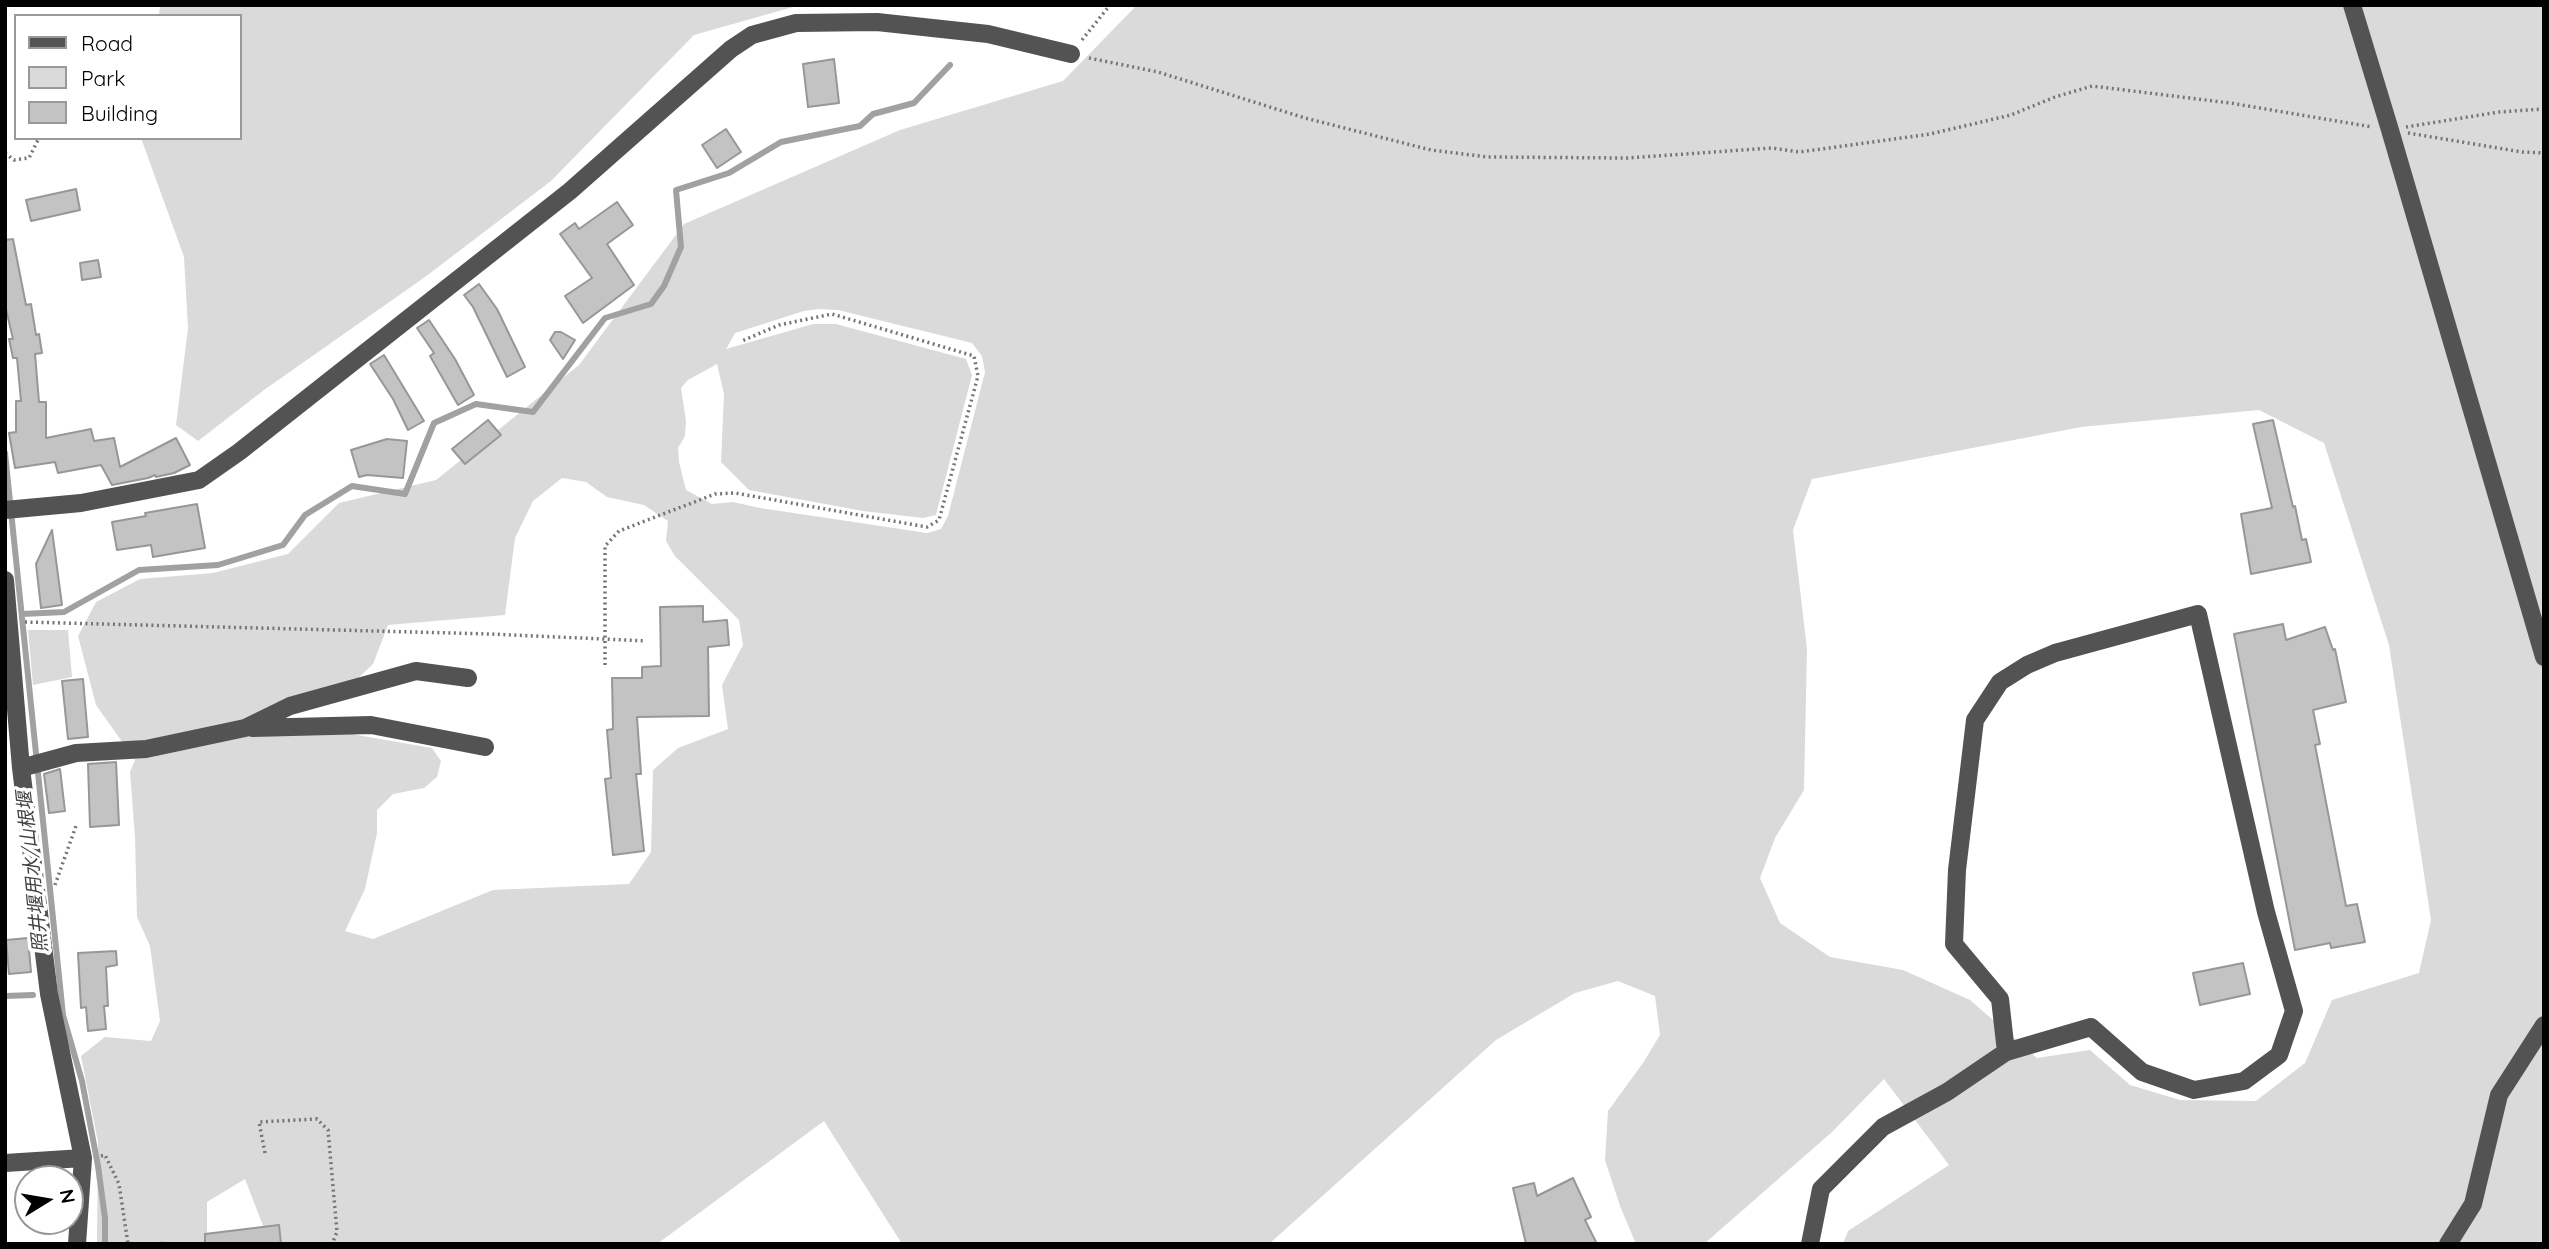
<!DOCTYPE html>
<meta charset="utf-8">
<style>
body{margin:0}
#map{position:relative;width:2549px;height:1249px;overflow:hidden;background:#fff;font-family:Quicksand,sans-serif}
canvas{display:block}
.frame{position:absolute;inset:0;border:7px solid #000;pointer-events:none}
.legend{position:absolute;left:14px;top:14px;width:228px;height:126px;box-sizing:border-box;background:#fff;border:2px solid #999;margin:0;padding:9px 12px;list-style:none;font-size:21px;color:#000}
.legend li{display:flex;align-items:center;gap:14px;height:35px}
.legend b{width:35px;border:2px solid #999}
.north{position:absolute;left:14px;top:1165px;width:70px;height:70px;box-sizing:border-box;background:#fff;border:2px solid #999;border-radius:50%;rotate:79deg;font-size:19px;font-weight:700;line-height:28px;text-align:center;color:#000}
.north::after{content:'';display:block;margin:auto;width:24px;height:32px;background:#000;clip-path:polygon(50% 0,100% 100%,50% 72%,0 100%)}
</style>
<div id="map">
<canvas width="2549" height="1249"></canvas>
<div class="frame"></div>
<ul class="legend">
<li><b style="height:9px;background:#535353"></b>Road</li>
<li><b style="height:19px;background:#dadada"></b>Park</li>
<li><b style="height:19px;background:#c3c3c3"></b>Building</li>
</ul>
<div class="north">N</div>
</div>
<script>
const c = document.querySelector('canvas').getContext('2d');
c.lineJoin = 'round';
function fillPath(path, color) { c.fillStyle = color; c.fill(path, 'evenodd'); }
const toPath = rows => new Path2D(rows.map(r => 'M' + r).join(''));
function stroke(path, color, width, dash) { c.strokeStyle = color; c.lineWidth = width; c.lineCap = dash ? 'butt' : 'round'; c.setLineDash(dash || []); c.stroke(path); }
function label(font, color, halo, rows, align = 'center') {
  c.font = font + ' Quicksand,"Noto Sans JP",sans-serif'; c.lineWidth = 7; c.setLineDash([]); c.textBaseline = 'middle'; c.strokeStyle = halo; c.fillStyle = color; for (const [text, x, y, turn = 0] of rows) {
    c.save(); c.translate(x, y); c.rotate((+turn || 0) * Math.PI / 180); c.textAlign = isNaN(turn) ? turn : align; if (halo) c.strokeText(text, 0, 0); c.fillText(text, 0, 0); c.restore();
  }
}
fillPath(toPath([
 [160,5,800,5,694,35,551,181,425,277,264,390,198,441,176,425,188,328,184,257,141,138,240,138,240,16,159,16],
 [1137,5,2544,5,2544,1244,1843,1244,1848,1231,1949,1165,1884,1079,1832,1132,1704,1244,1636,1244,1620,1206,1605,1160,1608,1111,1643,1063,1660,1035,1655,996,1618,981,1575,993,1496,1040,1269,1244,902,1244,824,1121,657,1244,270,1244,245,1179,207,1202,207,1244,97,1244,98,1142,81,1056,105,1037,151,1041,160,1021,150,946,137,917,135,837,130,772,135,760,96,705,78,636,96,602,140,579,213,573,288,554,339,503,436,480,579,365,684,224,900,130,1063,81],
 [819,309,838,310,972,343,982,356,985,372,948,516,941,529,927,533,760,508,733,502,712,504,686,490,679,462,678,448,685,436,686,421,681,388,688,380,717,364,724,394,721,462,749,490,863,511,923,518,936,515,972,375,966,359,836,324,813,324,726,349,735,333,804,311],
 [2259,410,2324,443,2389,645,2431,920,2419,973,2332,1000,2305,1063,2256,1101,2180,1100,2130,1085,2090,1050,2037,1058,1970,1000,1903,970,1830,957,1780,923,1760,878,1775,838,1804,790,1807,649,1793,530,1812,479,2081,427],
 [562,478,586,482,607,497,644,505,668,521,666,541,675,556,739,620,743,645,722,685,728,729,678,748,653,770,651,852,629,884,493,890,373,939,345,931,365,889,377,833,377,810,393,794,424,788,437,777,441,761,432,748,357,735,283,717,353,683,373,664,388,625,505,615,515,538,533,501],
 [28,630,68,630,72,677,33,685]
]), '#dadada');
stroke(toPath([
 [5,453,63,1015,82,1081,98,1166,105,1218,105,1244],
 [22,614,64,612,139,570,218,565,283,545,305,515,352,486,405,494,434,423,476,404,533,412,605,318,651,304,664,286,681,247,676,190,729,173,781,142,860,126,873,114,914,103,950,65],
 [5,996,33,995]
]), '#a1a1a1', 6);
const building = toPath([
 [834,59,839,103,808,107,803,64,834,59],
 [726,129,741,152,717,168,702,145,726,129],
 [76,189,80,210,31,221,26,200,76,189],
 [617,202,633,225,607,244,634,285,583,323,565,296,592,278,560,234,575,223,579,229,617,202],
 [13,239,26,305,31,304,36,335,39,334,42,353,35,354,39,402,46,402,46,438,91,429,94,441,114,438,120,467,176,438,190,465,174,473,156,477,155,475,148,478,112,485,101,465,58,473,55,462,15,468,9,433,16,432,16,401,21,401,17,358,13,358,9,339,13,339,5,305,5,240,13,239],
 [98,260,101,277,82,280,80,263,98,260],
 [479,284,497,309,525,367,507,377,473,307,464,295,479,284],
 [429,320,455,359,474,395,458,405,430,356,434,353,417,328,429,320],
 [555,332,561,332,575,340,563,359,550,340,555,332],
 [384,355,424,421,408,430,393,399,370,364,384,355],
 [488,420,501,435,465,464,452,449,488,420],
 [2273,420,2293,507,2295,506,2302,540,2306,539,2311,562,2251,574,2241,514,2272,508,2253,424,2273,420],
 [387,439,407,441,403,478,367,475,359,477,351,450,387,439],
 [197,504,205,548,153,557,151,545,117,550,112,522,146,516,145,513,197,504],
 [52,530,62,605,41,608,36,564,52,530],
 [703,606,703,622,727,620,729,645,708,647,709,716,637,717,641,774,636,774,644,851,613,855,605,779,611,778,607,730,613,729,612,678,642,678,642,667,661,666,660,607,703,606],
 [2283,624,2286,640,2325,627,2333,650,2335,649,2346,702,2313,710,2320,744,2315,745,2346,906,2357,904,2365,942,2331,948,2330,943,2295,950,2234,634,2283,624],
 [83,679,88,737,68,739,62,681,83,679],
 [116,762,119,825,90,827,88,764,116,762],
 [60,769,65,811,49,813,44,774,60,769],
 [28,938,31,972,9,974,6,940,28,938],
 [116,951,117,965,106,967,108,1006,104,1006,106,1029,88,1031,86,1007,81,1008,78,953,116,951],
 [2243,963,2250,994,2200,1005,2193,973,2243,963],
 [1573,1178,1591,1217,1585,1220,1597,1244,1526,1244,1513,1188,1534,1183,1537,1196,1573,1178],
 [279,1225,281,1244,205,1244,205,1234,279,1225]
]);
fillPath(building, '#c3c3c3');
stroke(building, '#979797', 2);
stroke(toPath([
 [1082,40,1110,5],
 [1089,58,1158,72,1305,118,1431,150,1488,157,1627,158,1772,148,1799,152,1930,134,2011,115,2055,97,2092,86,2230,103,2372,127],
 [2406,127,2499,112,2544,109],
 [2408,133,2522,152,2544,153],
 [5,153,14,160,29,158,39,138],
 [25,622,491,634,646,641],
 [605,665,605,546,619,531,715,494,735,493,927,527,939,520,978,376,974,356,832,314,779,325,742,341],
 [55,885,77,823],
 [265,1153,259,1122,317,1119,328,1130,337,1232,332,1244],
 [101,1156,105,1155,119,1184,128,1244],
 [162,1244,164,1241]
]), '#757575', 3.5, [2, 3.5]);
stroke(toPath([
 [2352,5,2390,130,2544,657],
 [5,510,81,503,199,480,239,452,570,191,731,49,752,35,796,23,877,22,988,34,1071,54],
 [5,580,21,768,49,994,83,1158,77,1244],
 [252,728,371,725,485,747],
 [21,768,76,753,146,749,245,728,290,706,416,671,468,678],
 [5,1163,83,1158],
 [1810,1244,1821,1189,1883,1127,1947,1092,2006,1052,2091,1027,2142,1072,2194,1090,2244,1081,2279,1055,2294,1011,2266,912,2198,614,2055,653,2027,665,2000,682,1975,720,1957,870,1954,944,2000,999,2006,1052],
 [2448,1244,2473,1204,2499,1095,2544,1025]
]), '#535353', 18);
label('italic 19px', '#424242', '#fff', [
 ["照井堰用水/山根堰",33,872,-96]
]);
</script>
